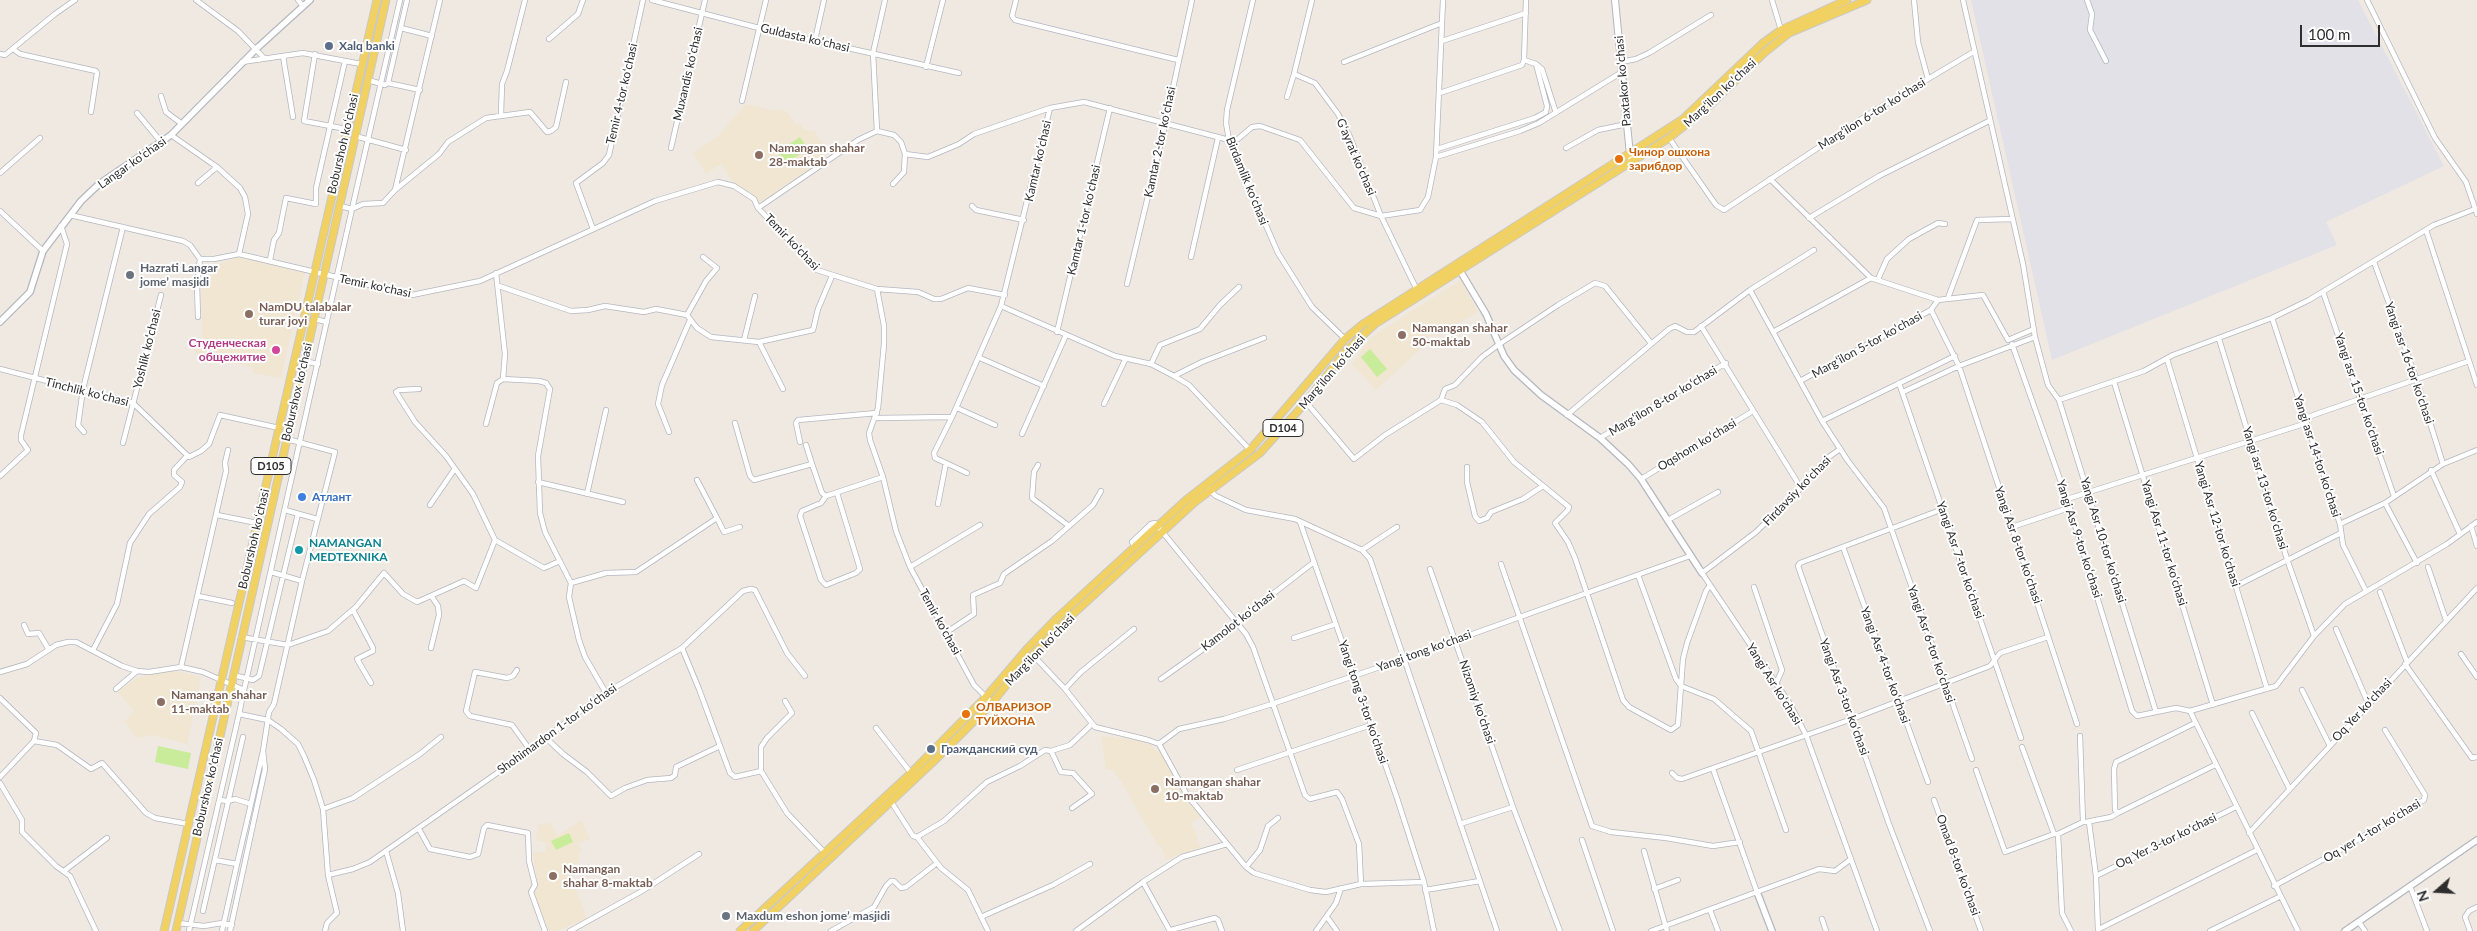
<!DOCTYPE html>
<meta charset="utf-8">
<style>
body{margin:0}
#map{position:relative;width:2477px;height:931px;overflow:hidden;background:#efe9e1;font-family:Lato,sans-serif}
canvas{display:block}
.north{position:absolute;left:2412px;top:866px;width:50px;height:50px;-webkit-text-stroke:4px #fff;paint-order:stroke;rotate:251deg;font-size:14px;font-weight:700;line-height:20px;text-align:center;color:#2e2e2e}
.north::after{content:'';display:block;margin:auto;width:18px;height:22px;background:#2e2e2e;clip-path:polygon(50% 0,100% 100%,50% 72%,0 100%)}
.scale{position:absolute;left:2300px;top:25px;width:80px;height:22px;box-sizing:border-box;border:2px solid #2e2e2e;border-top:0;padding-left:6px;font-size:15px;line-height:18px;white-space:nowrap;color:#2e2e2e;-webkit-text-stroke:4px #fff;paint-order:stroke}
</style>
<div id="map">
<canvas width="2477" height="931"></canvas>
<div class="north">N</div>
<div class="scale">100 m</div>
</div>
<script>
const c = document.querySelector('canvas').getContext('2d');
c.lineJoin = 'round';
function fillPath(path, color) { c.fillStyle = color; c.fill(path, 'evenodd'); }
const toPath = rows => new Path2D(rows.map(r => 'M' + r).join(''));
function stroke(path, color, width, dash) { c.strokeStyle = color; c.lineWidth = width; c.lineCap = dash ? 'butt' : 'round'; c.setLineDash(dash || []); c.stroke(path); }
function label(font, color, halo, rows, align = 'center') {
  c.font = font + ' Lato,sans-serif'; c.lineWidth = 4; c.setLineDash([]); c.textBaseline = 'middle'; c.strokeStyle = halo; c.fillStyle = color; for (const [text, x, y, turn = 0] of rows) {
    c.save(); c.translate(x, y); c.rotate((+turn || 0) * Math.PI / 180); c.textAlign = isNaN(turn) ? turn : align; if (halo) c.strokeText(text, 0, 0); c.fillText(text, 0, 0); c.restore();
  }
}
fillPath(toPath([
 [1971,0,2358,0,2444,166,2326,222,2337,245,2052,360]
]), '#e3e1e8');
fillPath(toPath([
 [746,104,776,111,777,109,786,111,796,125,800,123,805,131,808,129,810,132,813,130,826,148,821,151,826,158,759,203,735,185,721,164,706,174,693,153,717,137],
 [239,257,305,272,281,378,253,373,253,367,197,357,194,350,197,343,203,343,201,283,211,284,214,266],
 [1461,280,1478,312,1435,337,1434,334,1425,338,1426,344,1376,390,1352,364,1371,337],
 [170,670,201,677,187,744,151,735,136,738,125,721,134,711,118,692,137,678],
 [1101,736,1143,741,1145,744,1149,743,1156,751,1161,749,1202,816,1191,823,1196,833,1200,848,1166,859,1161,846,1158,846,1121,781,1113,770,1106,770],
 [581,820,590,839,578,843,582,852,578,853,580,859,578,860,579,863,570,866,572,872,569,873,587,918,557,931,549,931,534,892,538,889,533,852,542,853,545,851,547,843,536,840,539,823,545,825,550,822,558,836]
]), '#f0e6d1');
fillPath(toPath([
 [800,137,808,149,786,163,778,152],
 [1370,349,1387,369,1377,377,1361,357],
 [158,746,191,753,188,769,155,762],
 [569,833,573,842,556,850,551,841]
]), '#c9ec9a');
const minor = toPath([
 [196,0,238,31,264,58],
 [298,0,302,5],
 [652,0,759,28,959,73],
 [1016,0,1012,16,1015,20,1178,60],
 [1253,0,1227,110,1226,123,1229,140,1278,253,1312,307,1345,339],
 [1312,0,1294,74,1315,83,1338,114,1350,137,1381,216,1416,288],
 [1772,0,1781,30],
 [1914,0,1918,42,1928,79],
 [1963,0,2023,264,2035,337,2048,385,2059,400,2156,712,2176,708,2190,711,2276,686,2314,636,2345,604,2447,544,2477,522],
 [2087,0,2092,14,2090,30,2106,61],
 [2367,0,2435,138,2466,182,2477,214],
 [401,28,432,36],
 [549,39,578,14,583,0],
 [815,40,824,0],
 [1442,41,1526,13],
 [13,49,20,54,96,71,97,73,91,112],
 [0,54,5,55,55,14,75,0],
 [315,54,304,121,346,129],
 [283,56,293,117],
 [242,62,303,53,361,64],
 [1344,62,1442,23],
 [1621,62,1636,59,1649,53,1711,15],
 [1536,64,1542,69,1556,113],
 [926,67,943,0],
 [368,80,385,85,388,83,407,0],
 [388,83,420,90],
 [1440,93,1522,65,1524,60,1526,0],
 [161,96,166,112,182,124],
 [1287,97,1294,74],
 [742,101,766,0],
 [137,113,162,143],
 [501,115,502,84,507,71,525,0],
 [877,131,873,53,885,0],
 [171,135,217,167,240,188,245,197,248,214,239,254],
 [355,136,406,150],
 [1669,138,1716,205,1724,210,1869,114,1975,51],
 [671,148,705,0],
 [1566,148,1598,130,1627,124],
 [1437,149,1535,118,1546,112,1547,106,1536,64,1524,60],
 [1436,157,1520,131,1539,123,1622,72],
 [0,173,40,138],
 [1770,179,1871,278,1938,300,1983,295,2008,340,2034,329],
 [198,183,217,167],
 [893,184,904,172,905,154],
 [395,190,440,0],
 [340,206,352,209,400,0],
 [972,206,976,210,1024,220],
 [758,208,858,140,877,131,894,135,901,142,905,154,928,157,959,144,974,134,1050,108],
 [0,211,43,251],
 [70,215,183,241,190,245,200,259,214,259,239,254,412,295,480,281,655,201,718,182,734,186,754,199,758,208,817,270,877,289,884,326,884,344,878,408,869,433,870,440,883,477,896,531,910,567,974,685,992,703],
 [1809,218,1879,176,1989,121],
 [593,229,576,183,603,163,609,155,643,0],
 [2426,230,2477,385],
 [1191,257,1218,138],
 [270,260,274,240,279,233,286,198,316,204,316,188,345,61],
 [2374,262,2416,378,2443,464],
 [496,273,505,354,503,379],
 [1878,279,1887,259,1909,239,1938,223,1945,224],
 [1127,284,1165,125,1192,0],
 [499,286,571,311,588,310,605,306,644,312,656,309,687,315,697,328,711,337,759,342,783,389],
 [877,289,918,292,934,299,941,299,968,288,1005,295],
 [1750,290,1822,421,1848,461,1884,508,1972,759],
 [2323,292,2394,496],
 [1948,298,1977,220,2012,219],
 [1001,306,1115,356,1151,364,1174,376,1189,385,1250,450],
 [1931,310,1959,366,2077,724],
 [687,315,706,281,717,268,703,257],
 [198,317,197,284,200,259],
 [2272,318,2340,524,2343,545,2366,591],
 [314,319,327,322],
 [1701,326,1801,488],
 [1057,332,1110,108],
 [1773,332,1871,278],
 [2219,339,2287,559,2314,636],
 [744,340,755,296],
 [759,342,813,330,818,309,832,276],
 [2012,344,2067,499,2132,711,2137,716,2156,712],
 [980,358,1044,386],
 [2167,359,2267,689],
 [304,361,318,364],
 [1151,364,1160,345,1200,329,1220,305,1239,287],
 [0,369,133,403,189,457,201,451,209,444,220,415,279,428],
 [1174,376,1202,362,1264,338],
 [503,379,539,381,546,383,550,389,538,456,540,513,545,532,571,583,569,597,579,640,585,657,606,693],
 [1800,381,1931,310,1938,300],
 [2114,382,2213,705],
 [1899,383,2021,738],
 [419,389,399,390,396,392,415,422,446,456,473,494,495,540],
 [1903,392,1959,366,2035,337],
 [1441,400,1457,405,1482,422,1514,462,1569,507,1568,510,1555,523,1568,542,1575,558,1623,700,1629,707,1671,730,1678,725,1683,659,1687,643,1706,591,1710,585],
 [1441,400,1445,389,1455,385,1482,357,1498,345,1558,305,1595,283,1605,286,1651,343],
 [2059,400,2144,371,2173,355,2272,318,2309,300,2434,225,2475,209],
 [1306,402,1354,459,1385,435,1441,400],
 [1104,404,1125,360],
 [957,408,995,425],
 [1567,415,1669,329,1675,326,1687,332,1694,332,1750,290,1814,250],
 [876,418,952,417,1001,306,1050,108,1084,102,1229,140,1238,139,1252,127,1260,126,1300,140,1354,208,1381,216,1420,210,1428,197,1436,157,1443,0],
 [2305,418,2469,361],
 [1822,421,1955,356],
 [735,423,750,476,754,480,812,464,822,493,826,496,883,477],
 [486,424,497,383,503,379],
 [84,432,78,425,83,389,123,227],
 [669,432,658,404,662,385,690,320],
 [1022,434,1066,335],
 [1600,438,1726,363],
 [800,442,796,423,798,420,877,413],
 [123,443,161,295],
 [806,445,812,464],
 [1840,449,1826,459,1801,488,1756,532,1702,573,1790,704,1806,735,1877,931],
 [946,463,967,473],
 [1038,465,1034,472,1032,498,1069,526],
 [1467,467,1467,482,1475,516,1479,521,1487,518,1491,512,1523,499,1543,486],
 [2431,470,2460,534],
 [0,476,28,450,21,440,21,435,67,244,61,226],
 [1641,479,1753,411],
 [538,482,623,502],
 [1209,490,1216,496,1246,510,1295,519,1362,550,1370,559,1497,931],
 [587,494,606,410],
 [826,496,821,503,802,511,800,516,821,580,826,585,856,573,860,569,837,493],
 [2067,499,2307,423],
 [2385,503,2417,563],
 [938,504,946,463,935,458,934,453,952,417],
 [430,505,454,470],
 [285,510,317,519],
 [217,515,257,523],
 [717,518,724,532,740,527],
 [1668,520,1718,492],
 [1300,522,1397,798,1424,882,1434,931],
 [2340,524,2385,503,2443,464,2477,450],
 [2471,526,2477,546],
 [2012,527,2069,508],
 [1135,547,1132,542,1151,524,1155,523,1246,634,1253,647,1305,795,1310,799,1337,792,1342,799,1359,844,1361,884],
 [1843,547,1928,782],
 [1362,550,1397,527],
 [1501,564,1592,826,1611,832,1666,838,1713,846,1740,842],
 [910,567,980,525],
 [2428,567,2446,620],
 [1430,569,1513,807,1560,931],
 [271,572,302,581],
 [1638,575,1676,679,1681,686,1714,699,1751,731,1786,830],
 [571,583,606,573,636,572,717,518,697,480],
 [2236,586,2341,533],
 [1754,587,1782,670,1776,684],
 [2380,592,2407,662],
 [198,596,232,603],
 [353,610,373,648,373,651,357,659,371,683],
 [24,625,28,634,39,633,49,650],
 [2336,629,2368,703],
 [947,632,974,614,973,595,1000,583,1004,574,1052,541,1093,505,1101,491],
 [241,637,288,645,328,631,356,607,384,573,403,594,417,602,464,581,476,588,495,540,544,568,560,561],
 [1294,638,1336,624],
 [431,648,439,615,438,606,432,597],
 [682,648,743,591,751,589,755,590,787,653,805,676],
 [93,650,117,604,130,543,149,514,180,487,182,482,174,475,174,470,187,456],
 [2461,654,2477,677],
 [1033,655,1065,689,1095,727,1148,740,1159,744,1187,795,1246,867,1254,873,1310,890,1326,892,1361,884,1424,882],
 [2405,664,2472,758,2477,757],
 [181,667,226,471,225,463,228,450],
 [517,670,513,676,507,678,475,672,466,711,470,716,512,725,530,750],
 [0,672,27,664,56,645,68,642,76,642,122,666,137,671,149,672,181,667,203,672,244,690,239,714,268,720,281,729,298,744,304,756,314,780,323,809,328,875,353,869,370,862,530,750,597,698,682,648,699,689,730,773,735,777,761,771,787,813,824,852],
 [233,675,253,680,259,676,298,514],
 [1161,679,1226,633,1243,617,1314,562],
 [116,689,137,671],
 [1065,689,1081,672,1134,629],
 [244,690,352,209,363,204,383,203,395,190,439,154,448,142,486,118,530,112,547,132,551,131,556,127,566,82],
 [2302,690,2330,746],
 [0,698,36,733,34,741,0,777],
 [2190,711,2298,931],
 [2252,713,2289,788],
 [2195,723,2116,762,2114,769,2115,810,2118,813,2215,765],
 [876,728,911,773],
 [546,738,563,754,587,772,611,796,625,788,647,780,671,778,675,775,676,767,720,746],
 [34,741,57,745,91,769,102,763,146,813,155,818,188,824],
 [1159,744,1179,729,1224,719,1272,704,1403,659,1690,556],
 [2022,747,2054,834,2058,834,2062,913,2071,931],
 [1051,751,1061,772,1073,773,1092,794,1072,808],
 [1713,769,1757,892],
 [1237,770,1371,725],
 [1976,770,2005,852,2054,834],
 [761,771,761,747,767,738,792,713,785,701],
 [1672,773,1677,778,1682,779,1852,719,1990,666,2000,653,2048,637],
 [0,783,22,820,22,832,56,866,70,876,96,931],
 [1934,800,1981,931],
 [892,803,913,836,917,837,941,868,968,890,988,931],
 [251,804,263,751],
 [323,809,353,798,420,754,441,737],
 [2086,822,2111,817,2118,813],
 [2089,822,2096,876,2098,930],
 [1460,824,1513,807],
 [419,829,430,849,470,857,478,854,484,828,487,825,528,833,529,861,535,885,531,892,545,931],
 [2249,833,2477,588],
 [2058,834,2083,822,2080,736],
 [917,837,944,821,987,782,1020,766,1045,750,1051,751,1070,745,1092,724],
 [1582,840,1613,931],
 [386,851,398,893,403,931],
 [1644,851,1667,931],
 [215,860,237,864,251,804,235,799,228,801,220,800],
 [1246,867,1260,850,1268,826,1278,818],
 [64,871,107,838],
 [2096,876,2236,807],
 [1143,882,1170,931],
 [2274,886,2335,853,2424,800,2425,795,2385,730],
 [2410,886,2427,931],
 [1654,889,1678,880],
 [1425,890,1480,881],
 [1710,910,1718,931],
 [203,911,243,737],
 [981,917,1053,885,1090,864],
 [1327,917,1337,931],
 [1822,919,1826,931],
 [2359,922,2365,931],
 [178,923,204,926,222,923,232,925],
 [2099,929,2257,850],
 [1171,930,1215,918,1218,920,1222,931],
 [189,931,239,714],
 [222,931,237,864],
 [230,931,265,769,263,751,269,712,274,704,302,581,335,452,287,439],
 [325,931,327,923,337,913,328,875],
 [570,931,642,891,699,854],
 [831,931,874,907,886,886,891,881,894,881,901,888,906,887,937,863],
 [1076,931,1143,882,1182,857,1227,844],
 [1316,931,1336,903,1341,888],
 [1651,931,1819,869,1835,871,1851,859],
 [1930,931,1889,824,1798,566,1800,563,1943,509],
 [2210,931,2279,897],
 [2470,931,2465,917,2469,911,2477,907]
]);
const tertiary = toPath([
 [1459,269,1486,314,1504,356,1514,370,1541,395,1600,438,1628,464,1641,479,1702,573],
 [0,322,30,292,43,251,81,201,99,184,171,135,256,49,310,0],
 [1757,892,1772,931],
 [2345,931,2477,840]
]);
const secondary = toPath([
 [1615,0,1630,155,1632,161]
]);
const primary = toPath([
 [164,931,377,0],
 [176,931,386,0],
 [740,931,911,773,986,697,1027,649,1057,618,1186,500,1250,450,1345,339,1363,324,1683,119,1763,43,1781,30,1847,0],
 [753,931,933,762,992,703,1015,674,1059,627,1195,502,1260,453,1306,402,1346,351,1375,324,1669,138,1708,107,1764,53,1789,33,1867,0]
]);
stroke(minor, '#b4b7c1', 6);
stroke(tertiary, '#b4b7c1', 8);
stroke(secondary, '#b4b7c1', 8);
stroke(primary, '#c9c9c9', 9);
stroke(minor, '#fff', 4.5);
stroke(tertiary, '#fff', 5.5);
stroke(secondary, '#fff', 6);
stroke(primary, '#f2d163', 7);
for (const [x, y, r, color] of [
 [329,46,5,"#5c6f8a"],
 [759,155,5,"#8d6e63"],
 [1619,159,5,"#e8710a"],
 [130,275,5,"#6b7280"],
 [249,314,5,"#8d6e63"],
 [1402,335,5,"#8d6e63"],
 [276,350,5,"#d1479c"],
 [302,497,5,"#3f7fe0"],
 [299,550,5,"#0f9aa8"],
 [161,702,5,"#8d6e63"],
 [966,714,5,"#e8710a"],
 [931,749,5,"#5c6f8a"],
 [1155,789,5,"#8d6e63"],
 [553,876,5,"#8d6e63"],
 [726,916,5,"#6b7280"]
]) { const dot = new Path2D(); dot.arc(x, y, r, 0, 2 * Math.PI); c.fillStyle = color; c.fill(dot); stroke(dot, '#fff', 2); }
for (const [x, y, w] of [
 [1283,428,40],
 [271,466,40]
]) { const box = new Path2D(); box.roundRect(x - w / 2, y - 8.5, w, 17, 4); c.fillStyle = '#fff'; c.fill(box); stroke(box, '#2e2e2e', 1); }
label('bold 11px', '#2e2e2e', null, [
 ["D104",1283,428],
 ["D105",271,466]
]);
label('12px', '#2e2e2e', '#fff', [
 ["Guldasta koʻchasi",805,38,13],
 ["Muxandis koʻchasi",688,74,-77],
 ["Paxtakor koʻchasi",1623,81,-95],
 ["Margʻilon koʻchasi",1720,93,-43],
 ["Temir 4-tor koʻchasi",622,94,-77],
 ["Margʻilon 6-tor koʻchasi",1872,114,-32],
 ["Kamtar 2-tor koʻchasi",1160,142,-78],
 ["Boburshoh koʻchasi",343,144,-77],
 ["Gʻayrat koʻchasi",1356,157,67],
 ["Kamtar koʻchasi",1038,161,-77],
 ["Langar koʻchasi",132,163,-35],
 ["Birdamlik koʻchasi",1247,181,68],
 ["Kamtar 1-tor koʻchasi",1084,220,-77],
 ["Temir ko'chasi",792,242,46],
 ["Temir ko'chasi",375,286,12],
 ["Margʻilon 5-tor koʻchasi",1867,345,-29],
 ["Yoshlik koʻchasi",147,349,-76],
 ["Yangi asr 16-tor koʻchasi",2409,363,71],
 ["Margʻilon koʻchasi",1332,372,-49],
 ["Tinchlik koʻchasi",87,392,14],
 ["Boburshox ko'chasi",297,392,-77],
 ["Yangi asr 15-tor koʻchasi",2359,394,71],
 ["Margʻilon 8-tor koʻchasi",1663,401,-31],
 ["Oqshom koʻchasi",1697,445,-31],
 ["Yangi asr 14-tor koʻchasi",2317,456,72],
 ["Yangi asr 13-tor koʻchasi",2265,488,73],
 ["Firdavsiy koʻchasi",1797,491,-46],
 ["Yangi Asr 12-tor koʻchasi",2217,524,73],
 ["Boburshoh koʻchasi",254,539,-77],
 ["Yangi Asr 9-tor koʻchasi",2079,539,72],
 ["Yangi Asr 10-tor koʻchasi",2103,540,73],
 ["Yangi Asr 11-tor koʻchasi",2164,543,73],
 ["Yangi Asr 8-tor koʻchasi",2018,545,71],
 ["Yangi Asr 7-tor koʻchasi",1960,560,71],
 ["Kamolot koʻchasi",1238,621,-38],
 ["Temir ko'chasi",940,622,61],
 ["Yangi Asr 6-tor koʻchasi",1931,644,71],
 ["Margʻilon koʻchasi",1040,650,-46],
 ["Yangi tong koʻchasi",1424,651,-20],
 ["Yangi Asr 4-tor koʻchasi",1885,665,70],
 ["Yangi Asr koʻchasi",1774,684,58],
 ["Yangi Asr 3-tor koʻchasi",1844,697,70],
 ["Yangi tong 3-tor koʻchasi",1363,702,71],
 ["Nizomiy koʻchasi",1477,702,71],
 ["Oq Yer koʻchasi",2362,710,-47],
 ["Shohimardon 1-tor koʻchasi",557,729,-36],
 ["Boburshox ko'chasi",208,787,-77],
 ["Oq yer 1-tor koʻchasi",2372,831,-31],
 ["Oq Yer 3-tor koʻchasi",2166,841,-26],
 ["Omad 8-tor koʻchasi",1958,865,70]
]);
label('bold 12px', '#4e5e75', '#fff', [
 ["Xalq banki",339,46],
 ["Гражданский суд",941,749]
], 'left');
label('bold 12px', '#785e54', '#fff', [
 ["Namangan shahar",769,148],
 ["28-maktab",769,162],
 ["NamDU talabalar",259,307],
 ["turar joyi",259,321],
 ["Namangan shahar",1412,328],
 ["50-maktab",1412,342],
 ["Namangan shahar",171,695],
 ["11-maktab",171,709],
 ["Namangan shahar",1165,782],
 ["10-maktab",1165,796],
 ["Namangan",563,869],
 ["shahar 8-maktab",563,883]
], 'left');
label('bold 12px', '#c56008', '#fff', [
 ["Чинор ошхона",1629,152],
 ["зарибдор",1629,166],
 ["ОЛВАРИЗОР",976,707],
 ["ТУЙХОНА",976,721]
], 'left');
label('bold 12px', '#5b616d', '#fff', [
 ["Hazrati Langar",140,268],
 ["jome’ masjidi",140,282],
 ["Maxdum eshon jome’ masjidi",736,916]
], 'left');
label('bold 12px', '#b23c85', '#fff', [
 ["Студенческая",266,343],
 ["общежитие",266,357]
], 'right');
label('bold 12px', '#366cbe', '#fff', [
 ["Атлант",312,497]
], 'left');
label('bold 12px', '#0d838f', '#fff', [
 ["NAMANGAN",309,543],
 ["MEDTEXNIKA",309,557]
], 'left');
</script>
